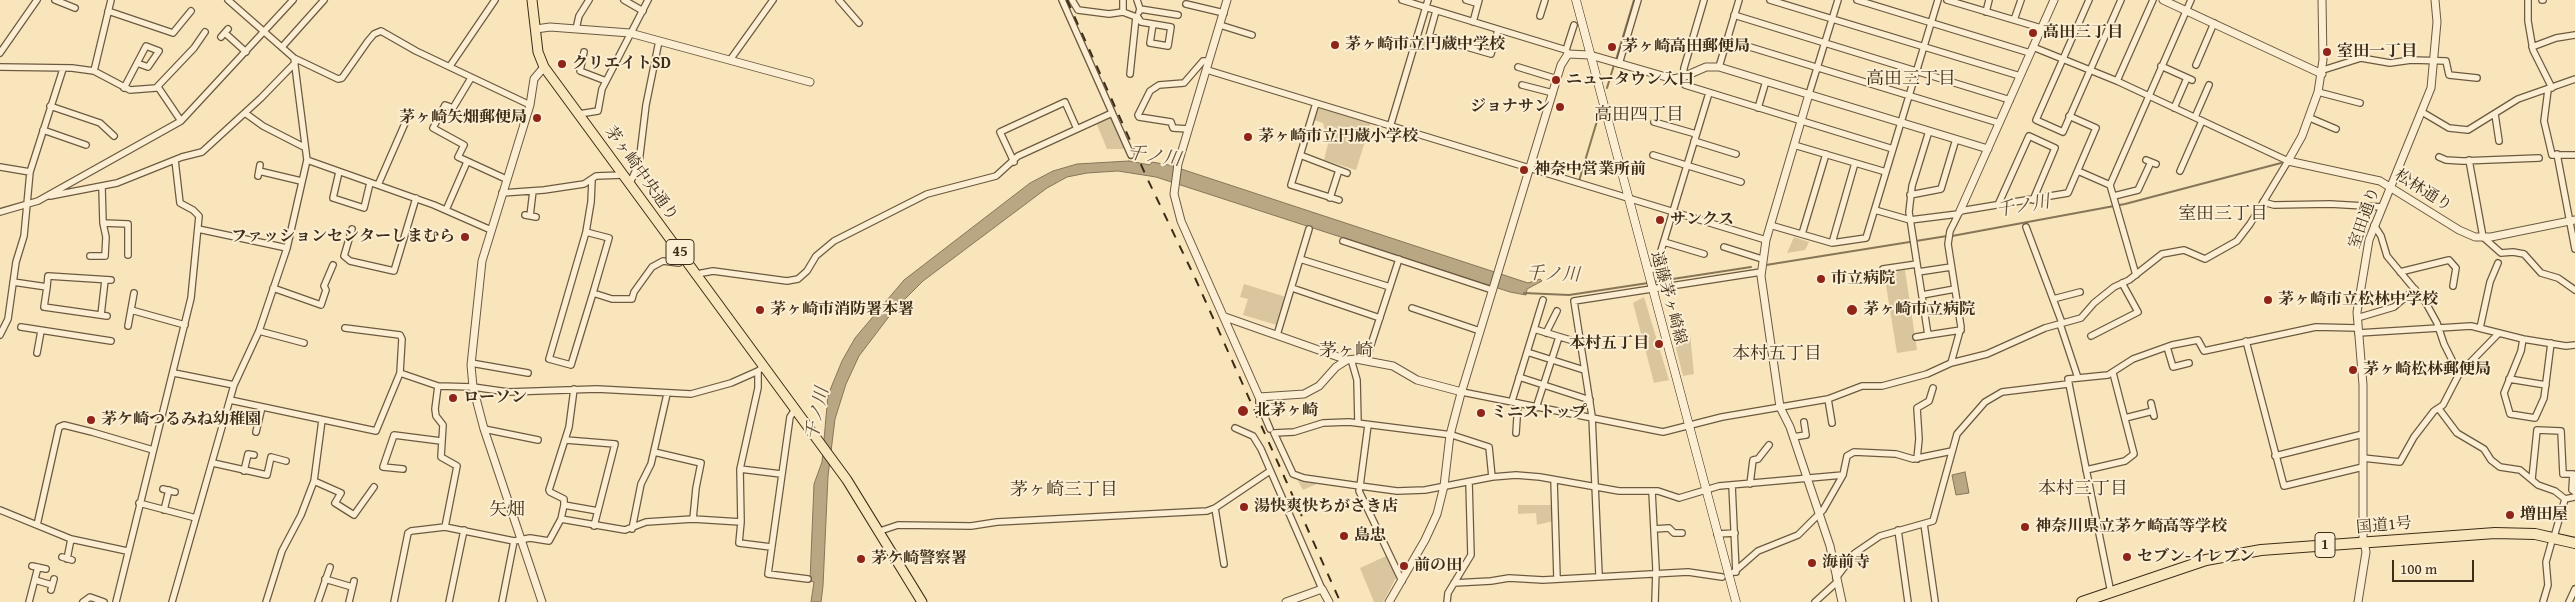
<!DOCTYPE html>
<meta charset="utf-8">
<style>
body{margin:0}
#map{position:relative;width:2575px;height:602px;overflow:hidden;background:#f9e5bb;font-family:"Gentium Book Plus",serif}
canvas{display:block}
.scale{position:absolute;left:2392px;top:560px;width:82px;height:22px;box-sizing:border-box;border:2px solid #3d2c17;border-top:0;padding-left:6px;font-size:15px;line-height:18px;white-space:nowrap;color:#3d2c17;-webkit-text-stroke:4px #fbeed3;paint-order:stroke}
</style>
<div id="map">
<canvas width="2575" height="602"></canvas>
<div class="scale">100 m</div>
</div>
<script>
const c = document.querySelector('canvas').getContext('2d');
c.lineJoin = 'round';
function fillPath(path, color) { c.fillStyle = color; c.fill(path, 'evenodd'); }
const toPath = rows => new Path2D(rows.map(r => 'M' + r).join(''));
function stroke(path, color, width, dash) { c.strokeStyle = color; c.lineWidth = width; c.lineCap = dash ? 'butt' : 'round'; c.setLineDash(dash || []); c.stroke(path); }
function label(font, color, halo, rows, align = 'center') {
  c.font = font + ' "Gentium Book Plus","Noto Serif JP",serif'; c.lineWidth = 4; c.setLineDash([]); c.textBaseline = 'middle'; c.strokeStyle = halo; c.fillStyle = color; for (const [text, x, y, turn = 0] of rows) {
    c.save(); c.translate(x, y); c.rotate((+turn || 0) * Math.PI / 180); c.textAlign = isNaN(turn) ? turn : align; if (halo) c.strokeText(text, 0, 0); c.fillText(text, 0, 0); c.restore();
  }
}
fillPath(toPath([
 [1421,35,1433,39,1430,50,1417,46],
 [1318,105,1371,122,1356,170,1324,160,1328,144,1323,123,1314,120],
 [1110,113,1125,149,1107,149,1095,120],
 [1794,237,1809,242,1805,250,1787,253],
 [1905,270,1917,350,1897,353,1884,273],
 [1244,284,1286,297,1277,325,1243,315,1248,299,1240,297],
 [1644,297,1669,380,1654,383,1633,303],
 [1690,334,1694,374,1683,376,1673,336],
 [1297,479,1319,483,1303,490],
 [1518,505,1552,505,1553,521,1537,525,1536,513,1518,514],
 [1386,556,1397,576,1383,602,1374,602,1360,568]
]), '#d9c69f');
const water = toPath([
 [1129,161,1150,165,1152,162,1169,165,1528,283,1540,279,1542,281,1527,289,1526,295,1510,292,1156,177,1118,171,1087,173,1067,177,1047,188,923,281,894,310,859,356,846,384,835,419,828,476,823,586,821,602,811,602,814,582,810,581,814,484,822,462,828,395,842,361,855,338,904,280,1030,183,1053,171,1077,164,1129,161],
 [1965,472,1969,493,1956,495,1952,475,1965,472]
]);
fillPath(water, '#b9a683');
stroke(water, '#877558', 1);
stroke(toPath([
 [1616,60,1634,0],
 [1607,88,1614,65],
 [1579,181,1597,121],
 [1952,236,2125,204,2281,163],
 [1766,265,1947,236],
 [1653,282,1751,267],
 [1524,293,1569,295,1648,283]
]), '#877558', 2);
const minor = toPath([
 [55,0,75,8],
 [228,0,294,58,307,160,434,205,491,230],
 [624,0,643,11],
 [839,0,859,23],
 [1062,0,1131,155],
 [1072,0,1078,10,1109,14,1123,12],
 [1123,0,1123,12,1136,17,1130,74],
 [1137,0,1140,9,1139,12],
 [1402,0,1566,50,1568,54],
 [1466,0,1476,3],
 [1770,0,2020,76],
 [1857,0,2030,53],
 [1947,0,2041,28],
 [2089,0,2036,120,2063,132,2121,0],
 [2528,0,2528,21,2533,50,2552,88],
 [2542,0,2543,0],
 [1186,4,1224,13],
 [1140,9,1178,15],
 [108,11,173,33,191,11],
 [1436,11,1429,36,1491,54,1498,30],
 [1986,12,1989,0],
 [1734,15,2010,100],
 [1137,16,1141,22,1171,27,1168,46,1150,43,1153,24],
 [1540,16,1545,0],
 [2014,20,2021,0],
 [1473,22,1479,0],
 [1220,25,1252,35],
 [576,29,579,16,589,0],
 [225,33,246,52],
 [221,37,228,29],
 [1727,40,1999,123],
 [282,47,324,0],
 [2532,47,2556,38,2575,35],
 [1566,50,1574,25],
 [584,52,580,71,606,81],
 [0,53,37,0],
 [294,58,338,79,342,78,368,41,374,34,381,31,416,51,530,105],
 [730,60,773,0],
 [1619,64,1638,0],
 [2196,65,2214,23],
 [450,66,495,0],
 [2161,66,2192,80],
 [0,67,72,68,94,71,130,90,156,88,194,48,205,32],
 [1518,67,1557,79],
 [1719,67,1739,0],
 [1207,70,1766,240],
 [2323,70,2361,58,2390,63,2411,60,2446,61,2449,75,2477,78],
 [94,71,111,0],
 [1683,77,1684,68,1704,0],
 [471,78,453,108,445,105,433,128,464,145,458,157,506,179],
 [1678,79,1685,85,1893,149],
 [2117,81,2153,0],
 [1522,85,1553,93],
 [158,87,181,121],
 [124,88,146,46,159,51,148,67,137,63],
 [2548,90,2544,121,2552,155,2575,155],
 [2318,92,2360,103],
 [1809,94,1838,0],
 [1316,103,1291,185,1339,200],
 [50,106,100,123,114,136],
 [1758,108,1766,81],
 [2174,108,2187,78],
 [2422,112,2449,128,2468,130,2518,99,2575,79],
 [245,113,263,126,304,147],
 [579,114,598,111,602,89,648,0],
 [2495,114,2499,141],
 [2195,117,2209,85],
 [2310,118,2336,129],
 [1654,122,1696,134],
 [1390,127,1428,0],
 [1188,129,1173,128,1171,122,1139,117,1138,115,1150,91,1159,85,1184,83,1203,61,1209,61],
 [43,130,86,145],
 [1929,131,1912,186,1909,212,1928,335,1961,330],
 [1694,141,1736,154],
 [1794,145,1886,172],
 [2557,154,2575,249],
 [1300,155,1347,173],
 [1653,155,1741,182],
 [2439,157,2446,160,2462,161,2539,158],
 [2146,160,2156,164],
 [2469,160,2483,237,2501,253,2513,252,2524,254,2541,273,2558,278,2575,290],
 [1014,162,1000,132,1065,102,1077,129],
 [0,167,30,172],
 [259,171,301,181],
 [2078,171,2110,185],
 [2180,171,2202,121],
 [339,172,333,198,364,208,370,183],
 [258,176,260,165],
 [592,180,591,202,586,232,609,238,593,293,612,299,632,299,634,292,652,267,663,261,679,263,685,259],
 [630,183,639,163,646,105,659,41],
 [378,185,406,121],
 [502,193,544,190,584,184,596,176,623,175],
 [1910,195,1941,189,1956,139],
 [50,196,117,183,182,157,202,152,261,98,295,63],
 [2114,196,2138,190,2151,162],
 [1330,198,1339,170],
 [2263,202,2274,205,2330,204,2382,207],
 [1998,205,2029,136,2055,148,2033,200],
 [446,210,467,162],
 [1875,210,1910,220,1958,214],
 [0,212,38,201,181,121,293,0],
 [525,215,536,217],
 [530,216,533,191],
 [103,223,128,224,128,255],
 [1770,225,1832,243,1866,238,1938,0],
 [2374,225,2381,236,2387,256,2426,303,2437,323,2444,344,2459,374],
 [2026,227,2062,323],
 [198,229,287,248],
 [352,229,344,256,350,261,394,271,416,198],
 [586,232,549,359,571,365,593,293],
 [1802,234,1826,154],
 [1343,241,1492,290],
 [1664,242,1704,254],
 [1832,243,1855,163],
 [1724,247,1762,259],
 [90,256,105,256,106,237,103,223,102,187],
 [1300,259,1390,287],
 [1883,269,1917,264],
 [1648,272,1656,267,1709,93],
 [1918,272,1951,267],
 [2400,272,2449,260,2456,268,2453,286],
 [697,274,713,271,787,281,798,279,807,271,816,256,834,241,927,194,996,176,1018,156,1112,113],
 [2136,275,2110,185,2191,0],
 [13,282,47,287,48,276,111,280],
 [47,287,44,307,107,316],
 [273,288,321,305,326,290,324,286,333,265],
 [1292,288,1380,318],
 [1922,295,1955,289],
 [2053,299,2080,292],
 [1412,308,1480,331],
 [131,310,185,325],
 [101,315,105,280],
 [2357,318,2394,307,2415,289],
 [2060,324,2078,378],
 [128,326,134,293],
 [21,327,111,341],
 [2480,328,2490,282,2498,263],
 [1534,329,1580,343],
 [259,331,304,343],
 [1546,333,1557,311],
 [2358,333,2471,326,2523,339,2566,346,2575,345],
 [0,335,8,319,16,262,24,236,30,172,63,69],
 [1277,335,1309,229],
 [2091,336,2138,312,2122,283],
 [1916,337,1928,335],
 [2523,339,2521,351,2504,393,2510,414,2535,418,2544,398,2551,343],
 [2246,341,2284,486,2363,467],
 [2167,347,2173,367,2189,363],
 [1527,352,1584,370],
 [37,353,41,331],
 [1351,359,1357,380,1358,423],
 [1366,360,1399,259],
 [471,363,528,373],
 [1951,363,1961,327,1948,244,1950,231,1960,211,2068,193,2096,128,2069,116],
 [174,373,234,385],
 [400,373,438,386,473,387,508,392,597,389,691,394,731,383,758,371,764,366],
 [1519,377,1590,400],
 [2509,379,2546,385],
 [438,386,435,409,436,416,443,425,441,457,457,466,445,527],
 [1462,392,1663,432,1722,417,1828,399,1862,386,1882,386,1927,374,1951,363,1987,354,2045,328,2081,318,2094,303,2114,287,2129,280,2162,254,2184,250,2205,259,2237,241,2250,224,2288,161,2117,81,2033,47],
 [1259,397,1259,403,1270,429],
 [1828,399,1832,423],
 [230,400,376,431,400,373,402,339,400,335,345,328],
 [1512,401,1543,300],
 [2151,403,2154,416],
 [796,408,790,417,768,574,808,579],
 [1536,408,1559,337],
 [2439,409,2457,433,2484,449,2491,460,2500,467,2520,470,2538,485,2555,491,2565,499,2575,497],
 [2125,418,2153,411],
 [1368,425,1360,486,1397,491,1425,490,1492,477,1516,475,1540,477,1619,491,1658,491,1679,498,1719,486,1843,475,1847,456,1854,452,1896,454,1913,459,1952,451],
 [1235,428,1253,436,1261,449,1322,589],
 [484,429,538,440],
 [256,432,262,407],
 [1516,433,1518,403],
 [1793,437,1806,435,1804,422],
 [566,440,615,444,594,526],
 [654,452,701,463,696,488,693,519],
 [2275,456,2363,434],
 [2363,458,2400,462,2414,437,2434,411,2443,405,2459,374,2498,334],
 [1917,459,1919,439,1917,408,1929,401,1933,388],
 [213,463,267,475,271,457,286,461],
 [403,469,383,467,394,435,441,441],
 [740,469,781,474],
 [2086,470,2125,461,2134,454,2113,373],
 [244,471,248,454,254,455],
 [2532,479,2537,430,2561,431,2563,474,2573,474,2572,490,2575,492],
 [1554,480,1557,578],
 [314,481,341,493,335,503,354,515,374,487],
 [1750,484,1753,460,1758,459,1769,445],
 [1732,485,1736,572],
 [163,489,175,492],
 [1652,491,1656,569,1655,602],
 [139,503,196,518],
 [564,505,598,511],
 [1215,508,1224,564],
 [0,510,71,539,127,551],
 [164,510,169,490],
 [561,519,625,530,646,522,693,519,741,522,740,469,758,388,758,371],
 [741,522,739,543,771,547],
 [1924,524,1935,601],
 [37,525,59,427,64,425,92,432,153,450],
 [632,529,641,484,651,464,667,394],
 [1654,529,1669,528,1674,533,1682,533],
 [1898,530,1908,602],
 [880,531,898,525,971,526,997,522,1207,511,1215,508,1270,471],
 [1717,534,1735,533],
 [2554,537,2565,499],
 [62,557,72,560],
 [67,559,71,539],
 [32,566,46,569],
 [1734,572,1758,551,1798,535,1823,510,1843,475],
 [1599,575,1592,416,1574,301,1761,272],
 [1836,578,1855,553,1880,536,1933,521,1957,434,1985,402,2002,392,2068,384],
 [325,579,352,587],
 [35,580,52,585],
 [1402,581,1359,491,1360,486,1304,478,1293,474,1274,433,1294,432,1323,423,1349,422,1452,435,1489,447,1492,477],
 [1454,583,1491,581,1509,578,1543,580,1688,572,1722,577],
 [51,590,54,579],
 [2111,593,2068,379,2108,375,2133,359,2172,345,2198,340,2204,351,2316,327,2357,328],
 [29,602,38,567],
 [83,602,90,597,104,602],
 [116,602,191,298,199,216,193,210,180,203,175,160],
 [172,602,234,385,259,331,287,248,307,160],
 [266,602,282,551,301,515,314,481,322,420],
 [318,602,330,567],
 [349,602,354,581],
 [394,602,408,533,411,531,445,527,514,541,530,538,549,541,561,519,564,505,564,499,550,492,549,490,569,427,574,389],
 [449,602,464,530],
 [502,602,514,541],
 [1447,602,1448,593,1471,555,1469,482],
 [1815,602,1837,582],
 [2543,602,2548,585,2546,562,2553,537],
 [2569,602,2575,589]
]);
const tertiary = toPath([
 [1227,0,1178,164,1174,194,1181,221,1259,397,1304,394,1319,386,1336,367,1347,360,1356,359,1393,366,1417,380,1462,392],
 [2163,0,2322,74],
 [2322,0,2323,60,2318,92,2302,136,2288,161,2380,181,2459,230,2475,237,2491,237,2575,220],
 [536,29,550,27,630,33,810,82],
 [1809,94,1766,240,1761,276,1780,407,1790,427,1830,546,1842,602],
 [1960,211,2054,0],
 [1225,317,1347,360],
 [542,602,484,429,473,387,471,365,482,261,530,105,534,79,544,67],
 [1286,602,1322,589,1329,602],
 [1389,602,1425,540,1437,514,1444,486,1450,435,1460,397,1561,65,1568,54,1590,55,1673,79,1683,77,1706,67,1719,67,1988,149],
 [2358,602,2366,552,2363,537,2363,385,2357,312,2369,240,2431,88,2437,22,2435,0]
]);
const secondary = toPath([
 [1576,0,1736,602]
]);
const primary = toPath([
 [532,0,538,52,544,67,847,480,922,602]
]);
const trunk = toPath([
 [2082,602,2206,560,2261,550,2495,533,2535,534,2575,543]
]);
stroke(minor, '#6c5a40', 8);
stroke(tertiary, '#6c5a40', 9);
stroke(secondary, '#3d2c17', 9);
stroke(primary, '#3d2c17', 11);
stroke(trunk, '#3d2c17', 12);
stroke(minor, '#fbeed3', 5.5);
stroke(tertiary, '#fbeed3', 7);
stroke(secondary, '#fbeed3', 8);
stroke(primary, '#f9e5bb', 9);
stroke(trunk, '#f9e5bb', 10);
stroke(toPath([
 [1067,0,1147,178,1196,280,1339,599]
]), '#3d2c17', 2, [9, 9]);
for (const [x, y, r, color] of [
 [2033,33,5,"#8f2418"],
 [1335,45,5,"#8f2418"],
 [1612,47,5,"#8f2418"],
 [2327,52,5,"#8f2418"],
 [562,64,5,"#8f2418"],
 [1556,80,5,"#8f2418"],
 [1560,107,5,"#8f2418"],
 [537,118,5,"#8f2418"],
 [1248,137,5,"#8f2418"],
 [1524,170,5,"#8f2418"],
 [1660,220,5,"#8f2418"],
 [465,237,5,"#8f2418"],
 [1821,279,5,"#8f2418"],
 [2268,300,5,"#8f2418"],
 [760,310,5,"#8f2418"],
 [1852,310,6,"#8f2418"],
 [1659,344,5,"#8f2418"],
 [2353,370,5,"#8f2418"],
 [453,398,5,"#8f2418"],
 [1243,411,6,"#8f2418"],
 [1481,413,5,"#8f2418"],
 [91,420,5,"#8f2418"],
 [1244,507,5,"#8f2418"],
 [2510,515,5,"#8f2418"],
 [2025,527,5,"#8f2418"],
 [1344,536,5,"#8f2418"],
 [2127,557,5,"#8f2418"],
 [861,559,5,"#8f2418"],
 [1812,563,5,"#8f2418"],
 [1404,566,5,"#8f2418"]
]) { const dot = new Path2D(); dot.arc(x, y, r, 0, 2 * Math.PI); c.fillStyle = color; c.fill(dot); stroke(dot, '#fbeed3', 2); }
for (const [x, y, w] of [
 [680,252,28],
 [2325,545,20]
]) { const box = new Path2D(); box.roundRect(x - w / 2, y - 12.5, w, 25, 4); c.fillStyle = '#fbeed3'; c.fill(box); stroke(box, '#3d2c17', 1); }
label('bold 15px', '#3d2c17', null, [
 ["45",680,252],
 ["1",2325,545]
]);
label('bold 16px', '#3d2c17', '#fbeed3', [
 ["高田三丁目",2043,33],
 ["茅ヶ崎市立円蔵中学校",1345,45],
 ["茅ヶ崎高田郵便局",1622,47],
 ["室田一丁目",2337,52],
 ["クリエイトSD",572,64],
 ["ニュータウン入口",1566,80],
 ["ジョナサン",1550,107,"right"],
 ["茅ヶ崎矢畑郵便局",527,118,"right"],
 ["茅ヶ崎市立円蔵小学校",1258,137],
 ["神奈中営業所前",1534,170],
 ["サンクス",1670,220],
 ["ファッションセンターしまむら",455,237,"right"],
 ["市立病院",1831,279],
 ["茅ヶ崎市立松林中学校",2278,300],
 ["茅ヶ崎市消防署本署",770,310],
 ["茅ヶ崎市立病院",1863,310],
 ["本村五丁目",1649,344,"right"],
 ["茅ヶ崎松林郵便局",2363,370],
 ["ローソン",463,398],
 ["北茅ヶ崎",1254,411],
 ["ミニストップ",1491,413],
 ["茅ケ崎つるみね幼稚園",101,420],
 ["湯快爽快ちがさき店",1254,507],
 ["増田屋",2520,515],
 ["神奈川県立茅ケ崎高等学校",2035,527],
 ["島忠",1354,536],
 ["セブン-イレブン",2137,557],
 ["茅ケ崎警察署",871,559],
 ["海前寺",1822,563],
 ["前の田",1414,566]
], 'left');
label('16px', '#3d2c17', '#fbeed3', [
 ["茅ヶ崎中央通り",641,174,54],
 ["松林通り",2423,191,32],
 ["室田通り",2365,218,-71],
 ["遠藤茅ヶ崎線",1668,298,75],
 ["国道1号",2384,526,-5]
]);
label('18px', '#3d2c17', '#fbeed3', [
 ["高田三丁目",1911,79],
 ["高田四丁目",1639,115],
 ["室田三丁目",2223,214],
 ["茅ヶ崎",1346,351],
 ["本村五丁目",1777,354],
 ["本村三丁目",2083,489],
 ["茅ヶ崎三丁目",1064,490],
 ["矢畑",507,510]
]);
label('italic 18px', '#625137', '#fbeed3', [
 ["千ノ川",1154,157,8],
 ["千ノ川",2023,207,-10],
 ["千ノ川",1553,275,2],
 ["千ノ川",818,414,-78]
]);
</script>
